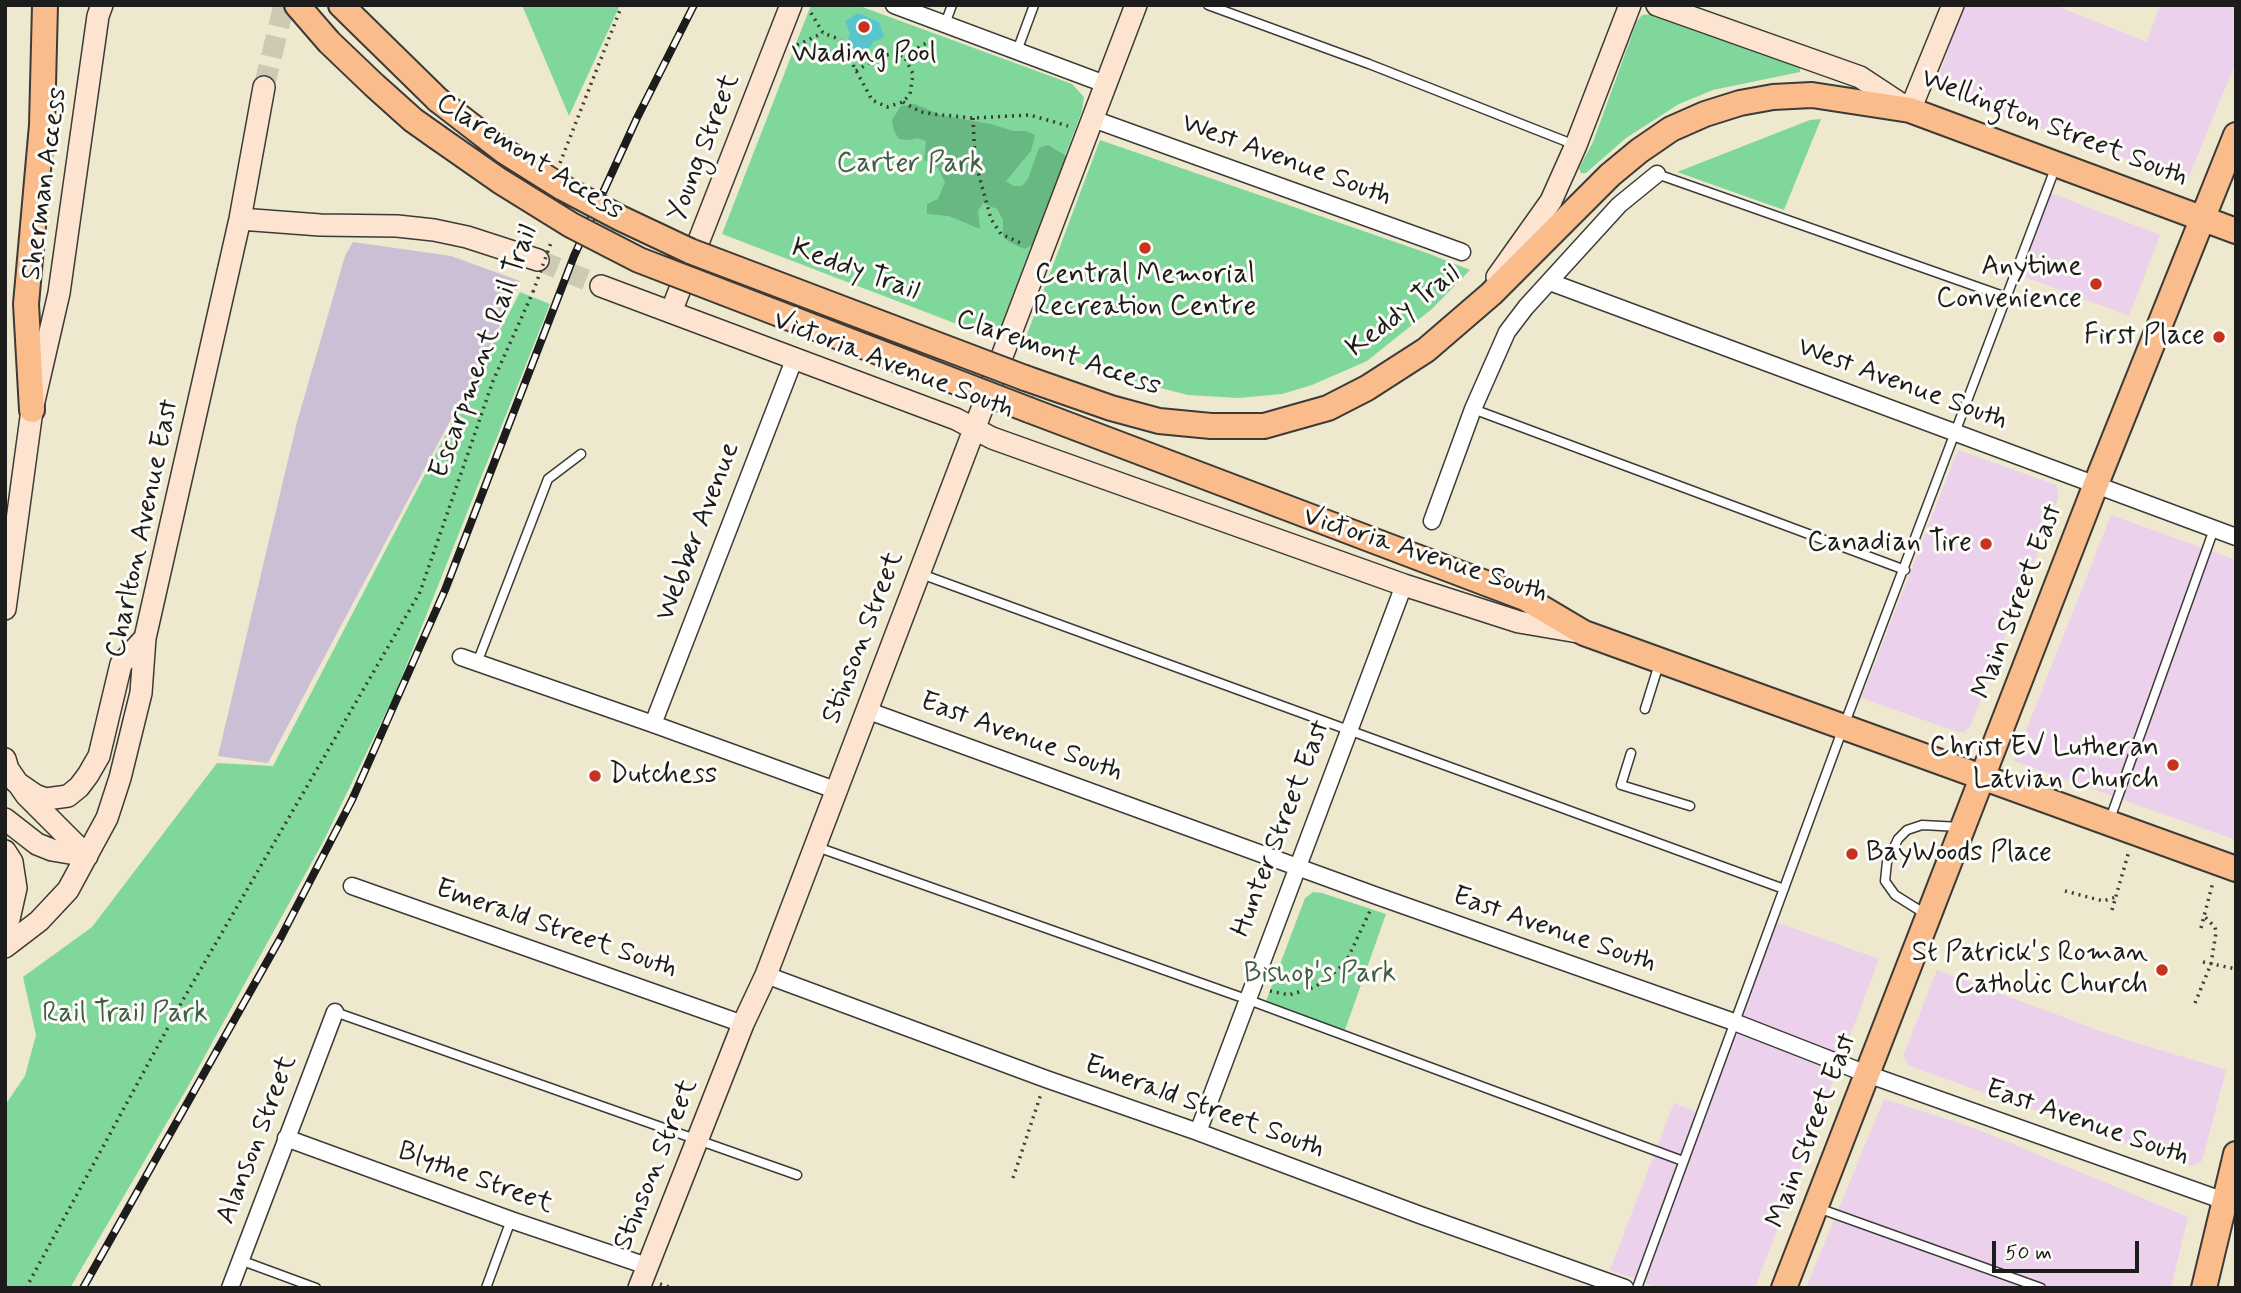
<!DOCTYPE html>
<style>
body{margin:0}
#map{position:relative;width:2241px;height:1293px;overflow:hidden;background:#eee8ce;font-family:Mynerve,sans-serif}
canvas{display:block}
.frame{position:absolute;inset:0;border:7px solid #1c1c1c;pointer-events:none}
.scale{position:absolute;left:1992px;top:1241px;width:147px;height:32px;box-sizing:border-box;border:4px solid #1c1c1c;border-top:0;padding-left:9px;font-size:21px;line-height:24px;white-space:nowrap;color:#1c1c1c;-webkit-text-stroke:5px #fdfcf7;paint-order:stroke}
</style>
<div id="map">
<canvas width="2241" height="1293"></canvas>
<div class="frame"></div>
<div class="scale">50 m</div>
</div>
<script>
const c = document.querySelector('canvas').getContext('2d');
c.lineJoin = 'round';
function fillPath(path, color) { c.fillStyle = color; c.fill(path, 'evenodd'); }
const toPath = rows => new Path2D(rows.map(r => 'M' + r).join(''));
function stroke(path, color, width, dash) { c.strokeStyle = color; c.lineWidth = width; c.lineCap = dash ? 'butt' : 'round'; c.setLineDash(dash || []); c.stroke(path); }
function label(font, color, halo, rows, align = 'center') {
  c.font = font + ' Mynerve,sans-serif'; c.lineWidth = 6; c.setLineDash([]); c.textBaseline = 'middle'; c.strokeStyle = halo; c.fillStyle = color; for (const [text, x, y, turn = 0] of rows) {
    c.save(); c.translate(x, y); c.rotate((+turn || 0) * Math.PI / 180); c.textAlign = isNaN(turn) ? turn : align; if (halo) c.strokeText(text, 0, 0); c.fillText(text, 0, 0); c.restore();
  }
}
fillPath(toPath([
 [1963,5,2054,5,2147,42,2160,5,2236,5,2236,62,2187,181,1935,90],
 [2048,192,2160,235,2129,316,2017,274],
 [1958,450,2056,485,2058,490,2058,499,1971,725,1964,732,1958,732,1861,698],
 [2111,515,2236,560,2236,840,2014,761],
 [1776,922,1879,959,1755,1288,1659,1288,1610,1270,1674,1103,1700,1114],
 [1937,970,2111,1035,2226,1070,2202,1161,2192,1166,1909,1066,1903,1056],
 [1884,1099,1974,1128,2188,1217,2171,1288,1806,1288]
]), '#ebd1eb');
fillPath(toPath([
 [353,242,451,256,520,281,492,342,268,763,218,756,297,422,345,256]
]), '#cbbfd5');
fillPath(toPath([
 [522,5,620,5,569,116],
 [811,5,857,5,1072,84,1084,97,1082,111,996,339,722,234],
 [1652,14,1800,67,1800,72,1713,90,1679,104,1626,138,1586,173,1581,173,1579,168,1593,142,1637,21,1642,15],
 [1821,119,1784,210,1677,172,1810,120],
 [1100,140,1427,253,1470,270,1432,309,1367,361,1312,385,1282,394,1238,398,1188,395,1145,384,1023,345],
 [520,292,550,304,395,694,323,842,186,1090,70,1288,5,1288,5,1105,25,1076,36,1035,23,977,92,927,217,763,273,766],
 [1313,892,1322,893,1386,914,1345,1030,1265,1004,1305,898]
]), '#80d79b');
fillPath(toPath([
 [915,104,941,115,991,124,1013,131,1025,131,1035,135,1031,151,1006,181,1013,186,1022,186,1028,179,1039,148,1048,145,1066,156,1032,245,1024,249,1009,242,1003,236,1003,220,997,209,983,203,978,211,980,229,949,216,927,214,927,204,938,199,945,182,938,168,924,160,926,141,917,138,910,140,899,139,894,131,892,120,901,106]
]), '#68b883');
fillPath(toPath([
 [858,13,879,22,884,37,873,42,871,47,862,51,857,51,850,45,848,41,850,33,845,21]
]), '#58c5ce');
stroke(toPath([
 [264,87,284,5],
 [538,260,601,286]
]), '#cec9b3', 21, [21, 10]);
const lane = toPath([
 [1208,5,1369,64,1575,145],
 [945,24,952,5],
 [1017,51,1034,5],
 [1657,174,2006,297],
 [1473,409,1905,570],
 [921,574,1784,889],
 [477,663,548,479,581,454],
 [1645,709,1659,664],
 [1631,753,1621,785,1690,806],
 [2110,819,2214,529],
 [817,847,1246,999,1683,1161],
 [1927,915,1895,895,1885,881,1887,862,1898,839,1907,830,1922,825,1960,827],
 [335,1012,797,1175],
 [1818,1208,2041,1288],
 [240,1260,316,1288],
 [486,1288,511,1220],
 [1637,1288,1843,728,2056,166]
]);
const street = toPath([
 [894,5,1105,84],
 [1093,119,1462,252],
 [1550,282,2236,537],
 [1432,521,1473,409,1507,332,1526,307,1619,205,1657,174],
 [461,657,653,724,835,790],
 [866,710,1377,896,1734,1022,1867,1074,2233,1204],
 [653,724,794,360],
 [352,886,743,1024],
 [766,975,1046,1079,1198,1132,1420,1215,1625,1288],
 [1198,1132,1404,585],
 [286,1138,511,1220,647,1266],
 [230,1288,335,1012]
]);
const secondary = toPath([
 [1657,5,1860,77,1910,110,1953,5],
 [240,219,320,225,397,226,434,230,467,237,538,260],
 [1497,277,1551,201,1576,145,1630,5],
 [601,286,956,419,992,438,1404,585,1519,622,1578,632],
 [671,312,791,5],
 [5,609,32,410,59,293,98,16,102,5],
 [5,759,8,769,26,795,87,856],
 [16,782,35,795,46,799,68,796,79,787,88,775,99,756,121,664,145,638],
 [5,819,37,844,52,850,87,856],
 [5,851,12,862,16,888,9,919,5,925],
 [5,947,39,921,68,890,107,818,120,778,141,693,145,638,240,219,264,87],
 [639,1288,743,1024,766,975,1136,5]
]);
const primary = toPath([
 [297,5,329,42,374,85,413,120,437,137],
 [341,5,438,100],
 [1025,378,1111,408,1159,421,1211,426,1264,426,1328,408,1367,388,1426,350,1491,294,1610,175,1639,151,1671,129,1705,114,1740,103,1773,97,1812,95,1910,110,2236,231],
 [32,410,26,304,42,125,45,5],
 [1029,410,1525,598,1584,633,2236,869],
 [1784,1288,2096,484,2236,135],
 [2204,1288,2236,1154]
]);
stroke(lane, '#3c3b37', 11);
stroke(street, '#3c3b37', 19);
stroke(secondary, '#3c3b37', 24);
stroke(primary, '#3c3b37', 28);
stroke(toPath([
 [811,13,823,33,839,39,872,100,887,107,903,102,910,94,913,74,904,56,935,38],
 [797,45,823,33],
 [856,71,878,57,891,54,904,56],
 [903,102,921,112,933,114,973,118,1030,115,1068,126],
 [973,118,975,161,991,219,1001,234,1023,244],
 [560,163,622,5],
 [2065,891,2103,901,2116,897],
 [2112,910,2129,851],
 [2201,928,2213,882],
 [2203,962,2236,969],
 [1270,991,1289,995,1315,987,1335,972,1346,962,1370,911],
 [2195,1003,2211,964,2216,933,2215,927,2204,916],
 [1013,1178,1041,1094],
 [660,1284,672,1288],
 [26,1288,184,998,420,592,493,381,533,292]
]), '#3c3b37', 3.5, [2, 5]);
stroke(lane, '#fff', 8);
stroke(street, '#fff', 16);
stroke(secondary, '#fde4d1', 21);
stroke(primary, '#fabc8b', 24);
const rail = toPath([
 [83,1288,281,937,352,800,445,590,574,256,637,118,694,5]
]);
stroke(rail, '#1c1c1c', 8);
stroke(rail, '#fdfcf7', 5, [16]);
const primaryBridge = toPath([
 [438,100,504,151,563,188,620,218,690,251,1025,378],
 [437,137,500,181,571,225,639,260,1029,410]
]);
stroke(primaryBridge, '#3c3b37', 28, []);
stroke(toPath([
 [533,292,552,240]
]), '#3c3b37', 3.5, [2, 5]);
stroke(primaryBridge, '#fabc8b', 24);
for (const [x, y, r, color] of [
 [864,27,7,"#c8321e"],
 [1145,248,7,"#c8321e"],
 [2096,284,7,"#c8321e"],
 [2219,337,7,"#c8321e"],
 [1986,544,7,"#c8321e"],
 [2173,765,7,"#c8321e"],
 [595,776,7,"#c8321e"],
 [1852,854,7,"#c8321e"],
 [2162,970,7,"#c8321e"]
]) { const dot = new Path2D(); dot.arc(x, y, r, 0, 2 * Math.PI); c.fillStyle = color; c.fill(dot); stroke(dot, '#fdfcf7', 2.5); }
label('28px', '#1c1c1c', '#fdfcf7', [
 ["Wading Pool",864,55,"center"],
 ["Anytime",2082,268],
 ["Convenience",2082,300],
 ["Central Memorial",1145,276,"center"],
 ["Recreation Centre",1145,308,"center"],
 ["First Place",2205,337],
 ["Canadian Tire",1972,544],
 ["Christ EV Lutheran",2159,749],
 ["Latvian Church",2159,781],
 ["Dutchess",609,776,"left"],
 ["BayWoods Place",1866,854,"left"],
 ["St Patrick's Roman",2148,954],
 ["Catholic Church",2148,986]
], 'right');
label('28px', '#1c1c1c', '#fdfcf7', [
 ["Wellington Street South",2054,129,21],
 ["Young Street",705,148,-69],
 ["Claremont Access",529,158,32],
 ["West Avenue South",1286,161,20],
 ["Sherman Access",46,184,-82],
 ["Keddy Trail",855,271,20],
 ["Keddy Trail",1404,312,-37],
 ["Escarpment Rail Trail",485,352,-70],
 ["Claremont Access",1058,354,19],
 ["Victoria Avenue South",893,366,21],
 ["West Avenue South",1902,385,20],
 ["Charlton Avenue East",144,529,-78],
 ["Webber Avenue",699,532,-69],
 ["Victoria Avenue South",1425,556,18],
 ["Main Street East",2019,602,-69],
 ["Stinson Street",864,638,-69],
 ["East Avenue South",1021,738,20],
 ["Hunter Street East",1282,829,-69],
 ["Emerald Street South",556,930,19],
 ["East Avenue South",1554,931,19],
 ["Emerald Street South",1204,1108,20],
 ["East Avenue South",2087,1124,19],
 ["Main Street East",1813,1131,-69],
 ["Alanson Street",258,1140,-69],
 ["Stinson Street",657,1165,-68],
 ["Blythe Street",475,1179,20]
]);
label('28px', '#3f5d48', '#fdfcf7', [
 ["Carter Park",910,165],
 ["Bishop's Park",1320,975],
 ["Rail Trail Park",125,1015]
]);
</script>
